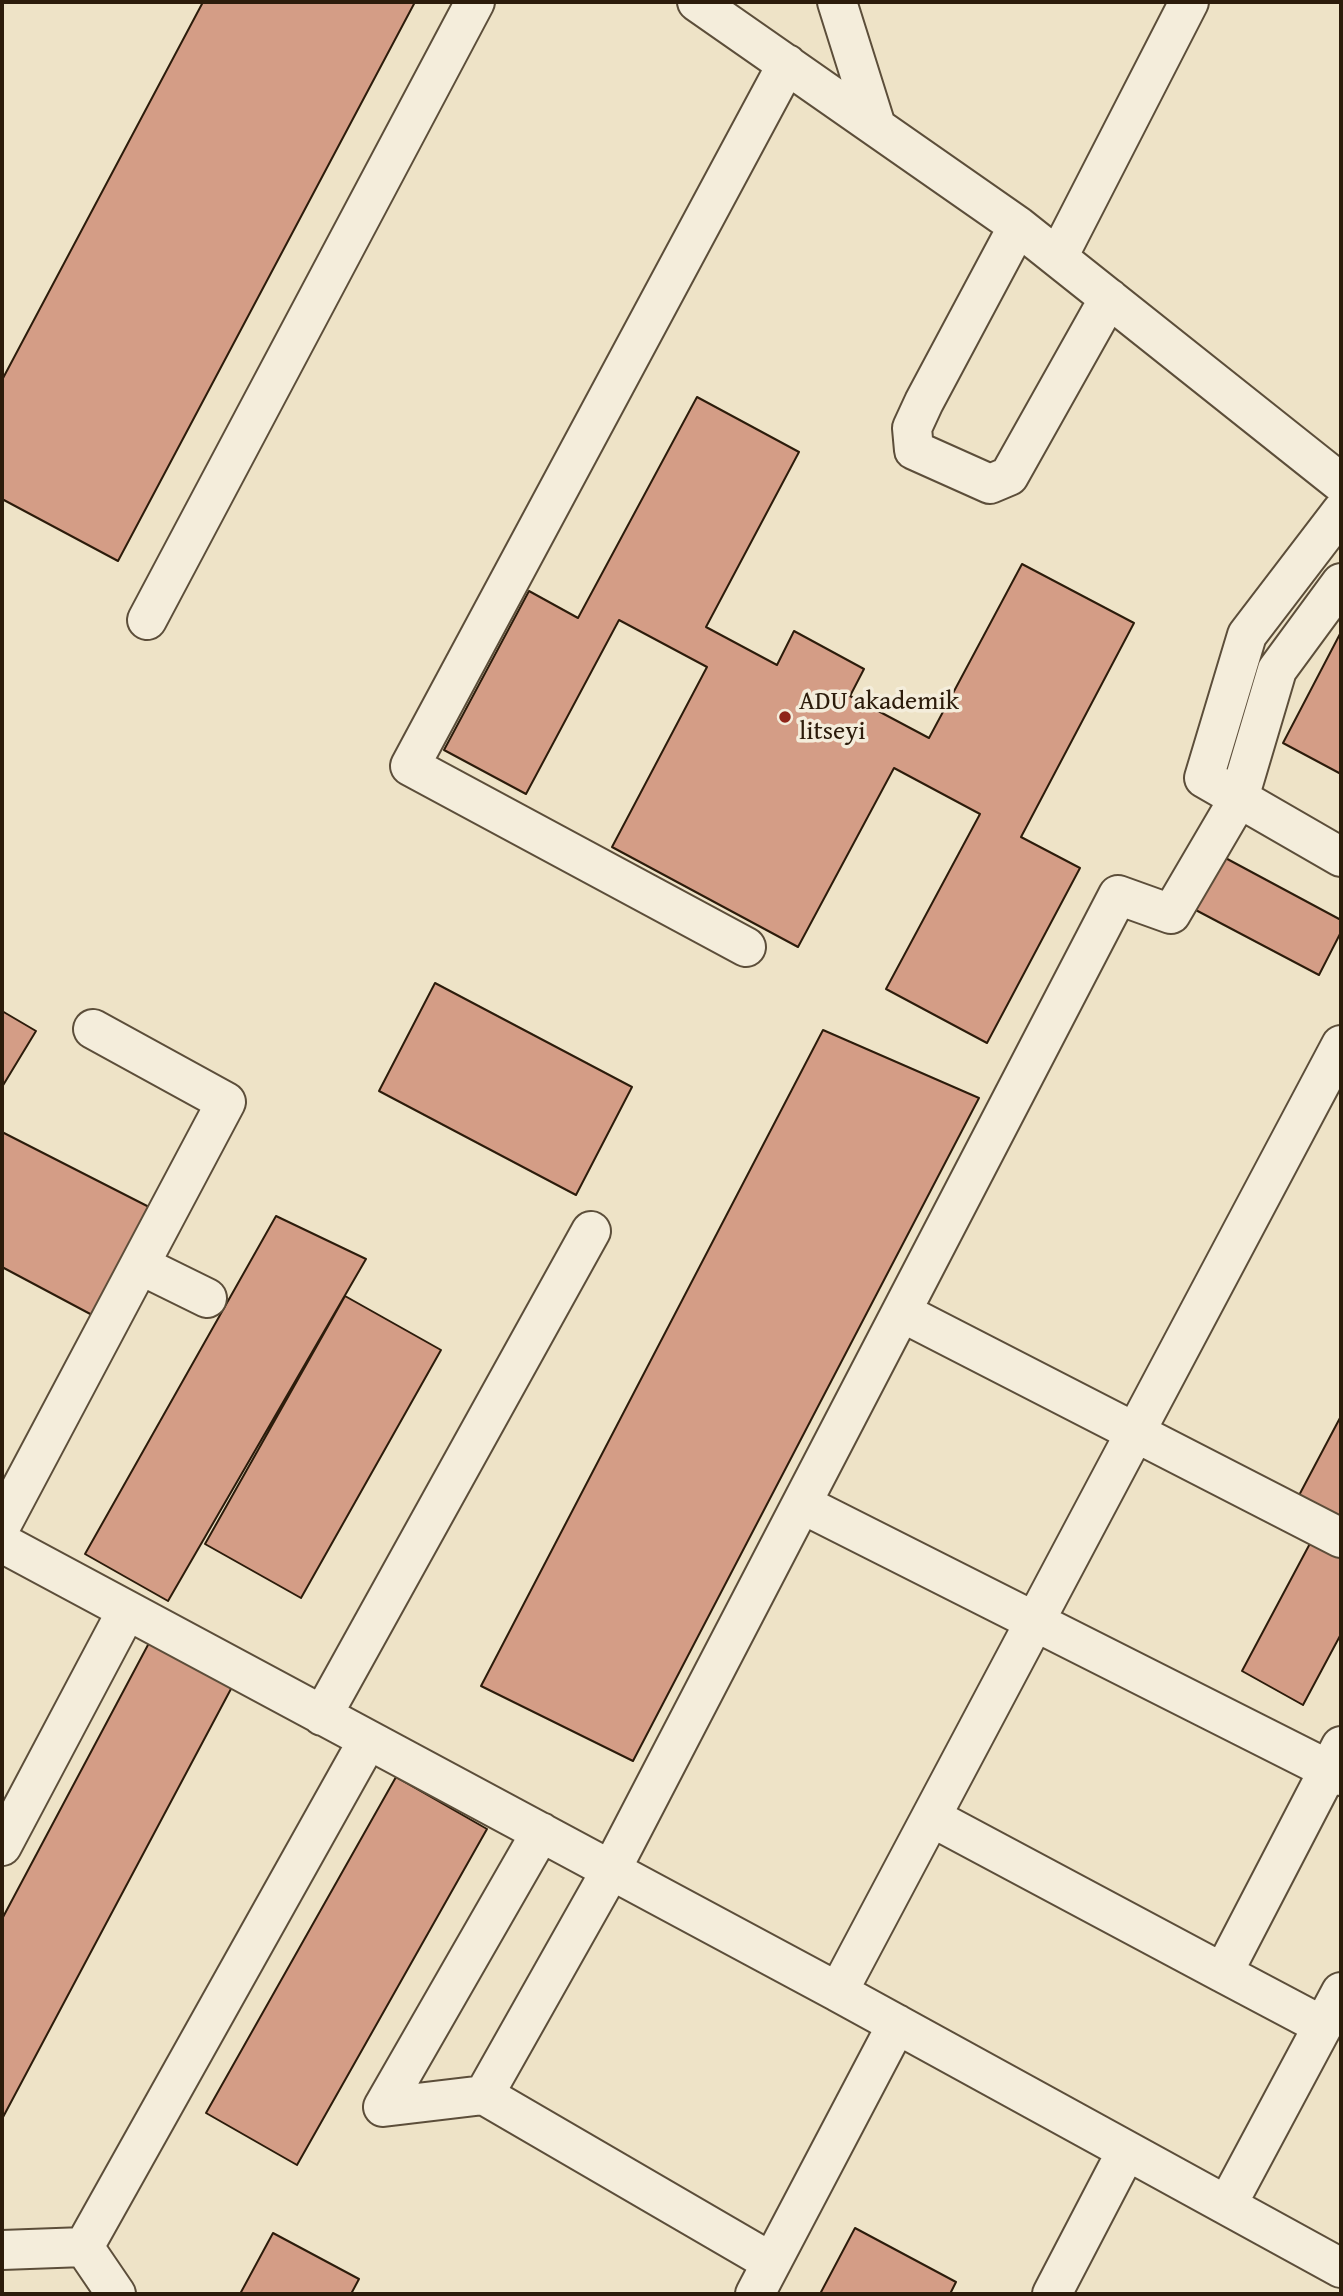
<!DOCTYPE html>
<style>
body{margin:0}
#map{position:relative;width:1343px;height:2296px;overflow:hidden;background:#eee3c7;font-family:"Gentium Book Plus",serif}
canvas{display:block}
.frame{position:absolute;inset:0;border:4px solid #2c1c0b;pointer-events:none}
</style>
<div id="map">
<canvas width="1343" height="2296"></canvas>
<div class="frame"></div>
</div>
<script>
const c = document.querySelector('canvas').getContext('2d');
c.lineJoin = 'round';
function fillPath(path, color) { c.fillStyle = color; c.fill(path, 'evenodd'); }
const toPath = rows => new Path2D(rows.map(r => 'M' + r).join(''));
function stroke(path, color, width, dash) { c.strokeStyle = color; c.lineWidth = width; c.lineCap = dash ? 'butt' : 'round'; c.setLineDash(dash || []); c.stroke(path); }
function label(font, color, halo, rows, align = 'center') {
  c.font = font + ' "Gentium Book Plus",serif'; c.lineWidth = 7; c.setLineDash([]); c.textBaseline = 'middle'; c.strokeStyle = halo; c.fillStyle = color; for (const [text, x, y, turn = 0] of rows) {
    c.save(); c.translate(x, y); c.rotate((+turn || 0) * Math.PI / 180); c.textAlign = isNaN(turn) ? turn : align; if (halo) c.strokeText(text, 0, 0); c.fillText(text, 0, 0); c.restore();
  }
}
const building = toPath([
 [203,2,415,2,118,561,2,499,2,380,203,2],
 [697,397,799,452,706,627,777,665,794,631,864,669,850,696,929,738,1022,564,1134,623,1021,837,1080,868,987,1043,886,989,980,814,894,768,798,947,612,847,707,667,619,620,526,794,444,750,529,591,578,618,697,397],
 [1341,632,1341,774,1283,743,1341,632],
 [1218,854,1341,920,1341,932,1319,975,1190,907,1218,854],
 [435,983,632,1087,576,1195,379,1091,435,983],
 [2,1011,36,1031,2,1087,2,1011],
 [823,1030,979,1098,633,1761,481,1686,823,1030],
 [2,1132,153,1209,94,1316,2,1267,2,1132],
 [276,1216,366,1259,168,1601,85,1554,276,1216],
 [345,1296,441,1350,301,1598,205,1544,345,1296],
 [1341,1416,1341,1524,1296,1501,1341,1416],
 [1314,1536,1341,1551,1341,1634,1303,1705,1242,1671,1314,1536],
 [149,1643,232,1687,2,2119,2,1919,149,1643],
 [396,1777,487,1829,297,2165,206,2113,396,1777],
 [855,2228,956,2282,950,2294,820,2294,855,2228],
 [273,2233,359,2279,351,2294,240,2294,273,2233]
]);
fillPath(building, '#d49d86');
stroke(building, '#2c1c0b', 2);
const minor = toPath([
 [697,2,1018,226,1341,483],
 [837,2,876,126],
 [1018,226,924,402,912,428,914,450,990,484,1009,476,1109,298],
 [1058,257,1189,2],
 [1341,512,1247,635,1204,778,1341,857],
 [147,620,475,2],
 [746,947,410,766,787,64],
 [1341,1045,838,1992,1341,2268],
 [140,1265,207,1298],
 [903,1313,1341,1538],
 [802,1504,1341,1776],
 [2,1524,226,1102,93,1029],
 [2,1543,838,1992],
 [322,1716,591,1231],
 [931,1817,1223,1973],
 [2,1846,126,1612],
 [1323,2026,1223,1973,1341,1746],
 [383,2107,541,1832],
 [383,2107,484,2095],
 [1227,2205,1341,1992],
 [84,2247,116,2294],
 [2,2250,84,2247,368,1740],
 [771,2262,484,2095,611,1870,1118,895,1171,914,1239,798,1277,670,1341,583],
 [755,2294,897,2024],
 [1052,2294,1126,2152]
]);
stroke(minor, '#5c4e3a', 42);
stroke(minor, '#f4eddb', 38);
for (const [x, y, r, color] of [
 [785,717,7,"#8f2418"]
]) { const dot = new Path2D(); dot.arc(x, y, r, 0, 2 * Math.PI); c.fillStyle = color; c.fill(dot); stroke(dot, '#f4eddb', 2.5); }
label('26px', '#2c1c0b', '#f4eddb', [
 ["ADU akademik",799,702],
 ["litseyi",799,732]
], 'left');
</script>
